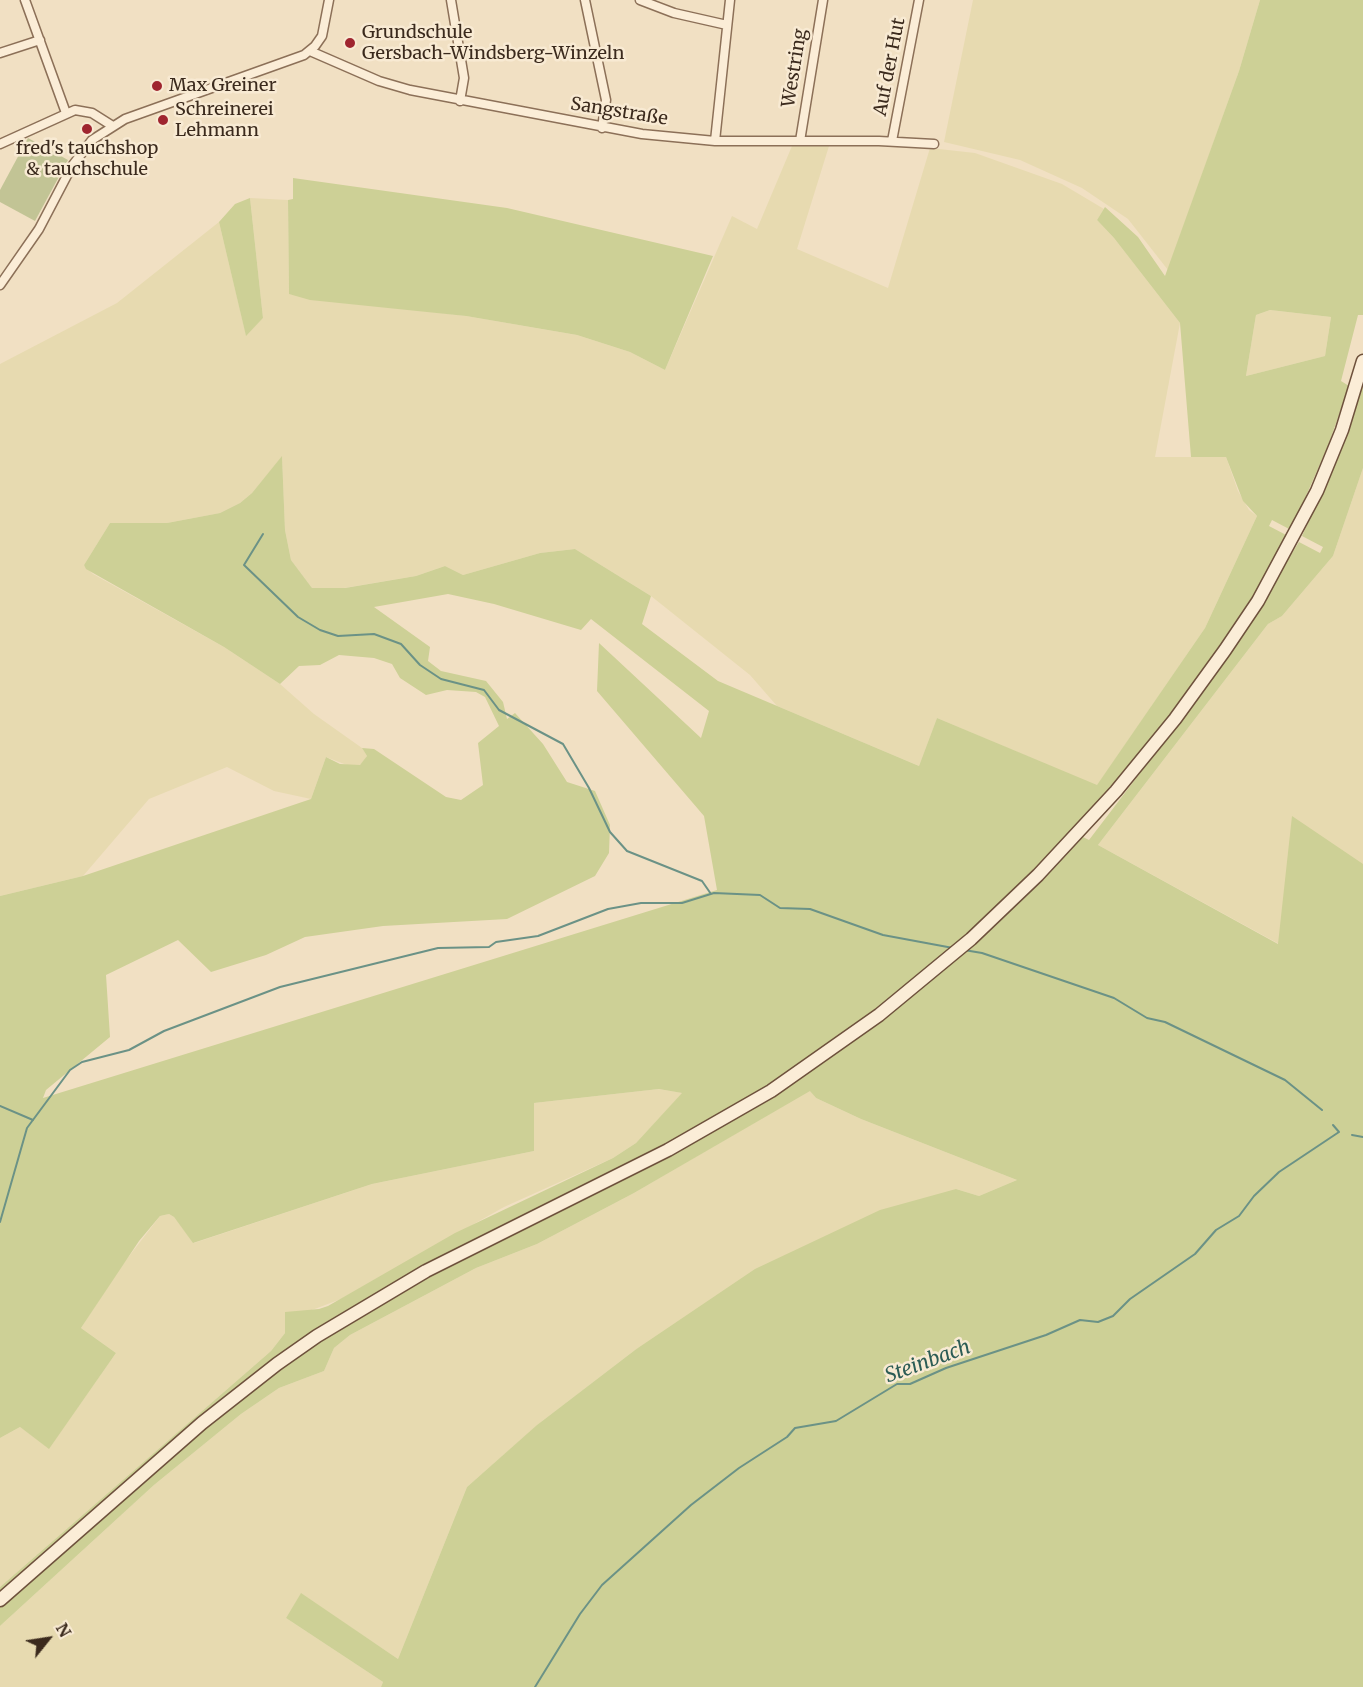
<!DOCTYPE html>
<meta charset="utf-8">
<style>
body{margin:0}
#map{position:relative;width:1363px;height:1687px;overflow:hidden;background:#f1e0c3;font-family:Merriweather,serif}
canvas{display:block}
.north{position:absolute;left:18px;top:1609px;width:60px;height:60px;-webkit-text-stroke:4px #f8ead3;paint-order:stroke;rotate:60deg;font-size:16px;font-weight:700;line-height:24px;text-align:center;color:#3b2a1d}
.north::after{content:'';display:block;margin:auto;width:21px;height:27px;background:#3b2a1d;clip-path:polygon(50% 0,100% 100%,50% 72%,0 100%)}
</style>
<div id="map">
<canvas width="1363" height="1687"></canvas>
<div class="north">N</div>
</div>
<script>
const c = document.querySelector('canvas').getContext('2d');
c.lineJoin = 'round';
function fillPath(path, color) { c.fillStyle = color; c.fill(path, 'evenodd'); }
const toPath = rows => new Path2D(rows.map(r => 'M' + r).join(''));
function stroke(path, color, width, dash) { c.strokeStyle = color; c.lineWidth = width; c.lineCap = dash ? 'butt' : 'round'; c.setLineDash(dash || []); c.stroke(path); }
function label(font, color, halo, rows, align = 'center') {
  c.font = font + ' Merriweather,serif'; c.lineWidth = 5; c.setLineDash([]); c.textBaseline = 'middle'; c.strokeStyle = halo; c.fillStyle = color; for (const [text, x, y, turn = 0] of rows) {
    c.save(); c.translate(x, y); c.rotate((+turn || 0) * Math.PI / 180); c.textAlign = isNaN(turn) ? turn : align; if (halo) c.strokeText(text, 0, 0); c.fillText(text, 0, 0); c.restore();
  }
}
fillPath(toPath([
 [973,0,1260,0,1239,71,1168,270,1128,219,1082,188,1020,160,944,142],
 [792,146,829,146,797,249,888,288,930,148,975,153,1062,184,1104,209,1097,220,1114,238,1180,323,1155,457,1226,457,1238,491,1249,510,1257,516,1205,628,1097,786,937,718,919,766,777,706,750,675,651,596,575,549,540,553,463,575,445,566,416,576,344,588,312,588,291,560,285,530,282,457,252,493,240,503,220,513,167,523,110,523,84,565,93,574,224,647,280,684,314,714,362,748,367,756,365,760,360,765,352,767,326,757,311,799,274,791,227,767,149,799,83,876,0,896,0,364,117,303,219,222,246,335,263,318,250,198,288,200,289,294,466,316,577,335,630,352,665,370,732,216,757,229],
 [1270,310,1331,317,1325,356,1246,376,1256,315],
 [1363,468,1363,866,1279,944,1098,845,1268,624,1282,616,1333,556],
 [659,1089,683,1093,636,1143,613,1158,504,1207,341,1299,312,1310,285,1333,271,1351,0,1587,0,1438,20,1427,49,1448,116,1353,81,1328,120,1268,160,1216,169,1214,174,1217,194,1243,372,1184,534,1151,534,1103],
 [810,1090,816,1098,861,1119,1017,1180,979,1196,956,1189,635,1350,541,1422,467,1487,398,1659,301,1594,286,1618,383,1682,381,1687,0,1687,0,1626,154,1485,241,1414,279,1388,324,1371,334,1348,350,1335,476,1268,537,1244,634,1193]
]), '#e7dab0');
fillPath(toPath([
 [1260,0,1363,0,1363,315,1358,315,1341,381,1349,386,1328,446,1291,530,1272,520,1269,526,1288,536,1261,584,1186,695,1115,785,1073,832,1089,840,1214,676,1299,542,1320,553,1323,547,1302,536,1318,501,1363,377,1363,468,1333,556,1282,616,1268,624,1098,845,1278,944,1292,816,1363,864,1363,1687,381,1687,383,1682,286,1618,301,1593,398,1659,467,1487,537,1425,635,1350,755,1269,880,1210,956,1189,979,1196,1017,1180,861,1119,816,1098,810,1091,634,1193,537,1244,476,1268,350,1335,334,1348,324,1371,279,1388,241,1414,154,1485,0,1626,0,1587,271,1351,285,1333,285,1312,319,1309,328,1306,455,1233,613,1158,636,1143,682,1093,659,1089,534,1103,534,1151,372,1184,193,1243,174,1217,169,1214,160,1216,139,1241,81,1328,116,1353,49,1449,20,1427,0,1438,0,896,83,876,311,799,326,757,340,764,360,765,367,756,362,748,374,749,446,797,461,800,483,785,478,743,499,726,485,697,476,692,447,690,426,695,400,678,392,664,374,658,339,655,320,665,299,666,280,684,224,647,86,569,84,565,110,523,167,523,220,513,240,503,252,493,282,456,285,530,291,560,312,588,345,588,416,576,445,566,463,575,540,553,575,549,651,596,642,624,718,681,919,766,937,718,1097,785,1205,628,1257,516,1243,501,1226,457,1191,457,1180,323,1114,238,1097,220,1105,207,1138,237,1165,276,1239,71],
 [1270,310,1331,317,1325,356,1246,376,1256,315],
 [448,594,494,604,581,630,591,619,709,711,701,738,599,643,597,691,704,816,717,890,43,1098,46,1090,110,1037,106,975,178,940,211,972,266,955,305,937,383,926,507,919,595,876,609,853,610,825,595,791,567,782,543,744,515,713,507,719,503,702,486,681,441,671,428,661,430,647,374,607],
 [293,178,507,208,713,256,665,370,630,352,577,335,466,316,310,300,289,294,288,200,293,199],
 [250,198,263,318,246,336,219,222,235,204]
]), '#cdd096');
fillPath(toPath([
 [28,138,68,160,35,221,0,202,0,190]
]), '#c2c495');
stroke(toPath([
 [263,534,244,565,298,617,320,630,338,636,374,634,401,644,420,665,441,679,484,690,499,710,563,744,589,788,610,832,627,851,702,881,711,894],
 [964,950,982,953,1114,998,1147,1018,1165,1022,1285,1080,1322,1110],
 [0,1106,33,1120],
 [1352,1135,1363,1137],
 [0,1222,27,1128,70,1070,82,1062,129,1050,164,1031,280,987,438,948,489,947,496,942,538,936,608,909,641,903,682,903,714,893,760,895,780,908,810,909,883,935,953,948],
 [535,1687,580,1614,602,1585,691,1505,739,1468,787,1437,795,1428,836,1421,897,1384,910,1384,946,1368,1046,1335,1080,1320,1098,1322,1113,1316,1130,1299,1195,1254,1216,1230,1239,1216,1254,1196,1279,1172,1339,1132,1333,1125]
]), '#6b9286', 2);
const minor = toPath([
 [25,0,66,113],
 [451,0,464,78,460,101],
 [585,0,606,100,602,128],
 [640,0,674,13,727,25],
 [310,51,379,81,410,90,642,134,715,141,879,141,934,144],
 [0,53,40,40],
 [715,141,730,0],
 [800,141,823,0],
 [892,141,919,0],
 [0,144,75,110,92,113,111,125],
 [0,285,39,229,72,166,92,140,125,119,304,55,315,46,322,36,329,0]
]);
const secondary = toPath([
 [0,1600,202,1423,277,1364,317,1336,426,1271,668,1150,771,1091,879,1015,971,939,1038,875,1116,791,1175,719,1225,650,1258,601,1317,491,1342,430,1363,361]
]);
stroke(minor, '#8c7058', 11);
stroke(secondary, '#6e513c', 15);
stroke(minor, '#fbedd7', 8);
stroke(secondary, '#fbedd7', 12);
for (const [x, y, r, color] of [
 [350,43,6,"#9f252f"],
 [157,86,6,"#9f252f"],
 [163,120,6,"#9f252f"],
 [87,129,6,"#9f252f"]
]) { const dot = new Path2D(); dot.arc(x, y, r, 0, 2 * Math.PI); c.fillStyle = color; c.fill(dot); stroke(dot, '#f8ead3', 2); }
label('18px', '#3b2a1d', '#f8ead3', [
 ["Grundschule",362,33],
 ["Gersbach-Windsberg-Winzeln",362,54],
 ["Max Greiner",169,86],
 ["Schreinerei",175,110],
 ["Lehmann",175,131],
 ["fred's tauchshop",87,149,"center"],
 ["& tauchschule",87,170,"center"]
], 'left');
label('18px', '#3b2a1d', '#f8ead3', [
 ["Auf der Hut",890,67,-79],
 ["Westring",795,68,-81],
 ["Sangstraße",619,112,9]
]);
label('italic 20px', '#2c5c55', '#f8ead3', [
 ["Steinbach",928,1362,-20]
]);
</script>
